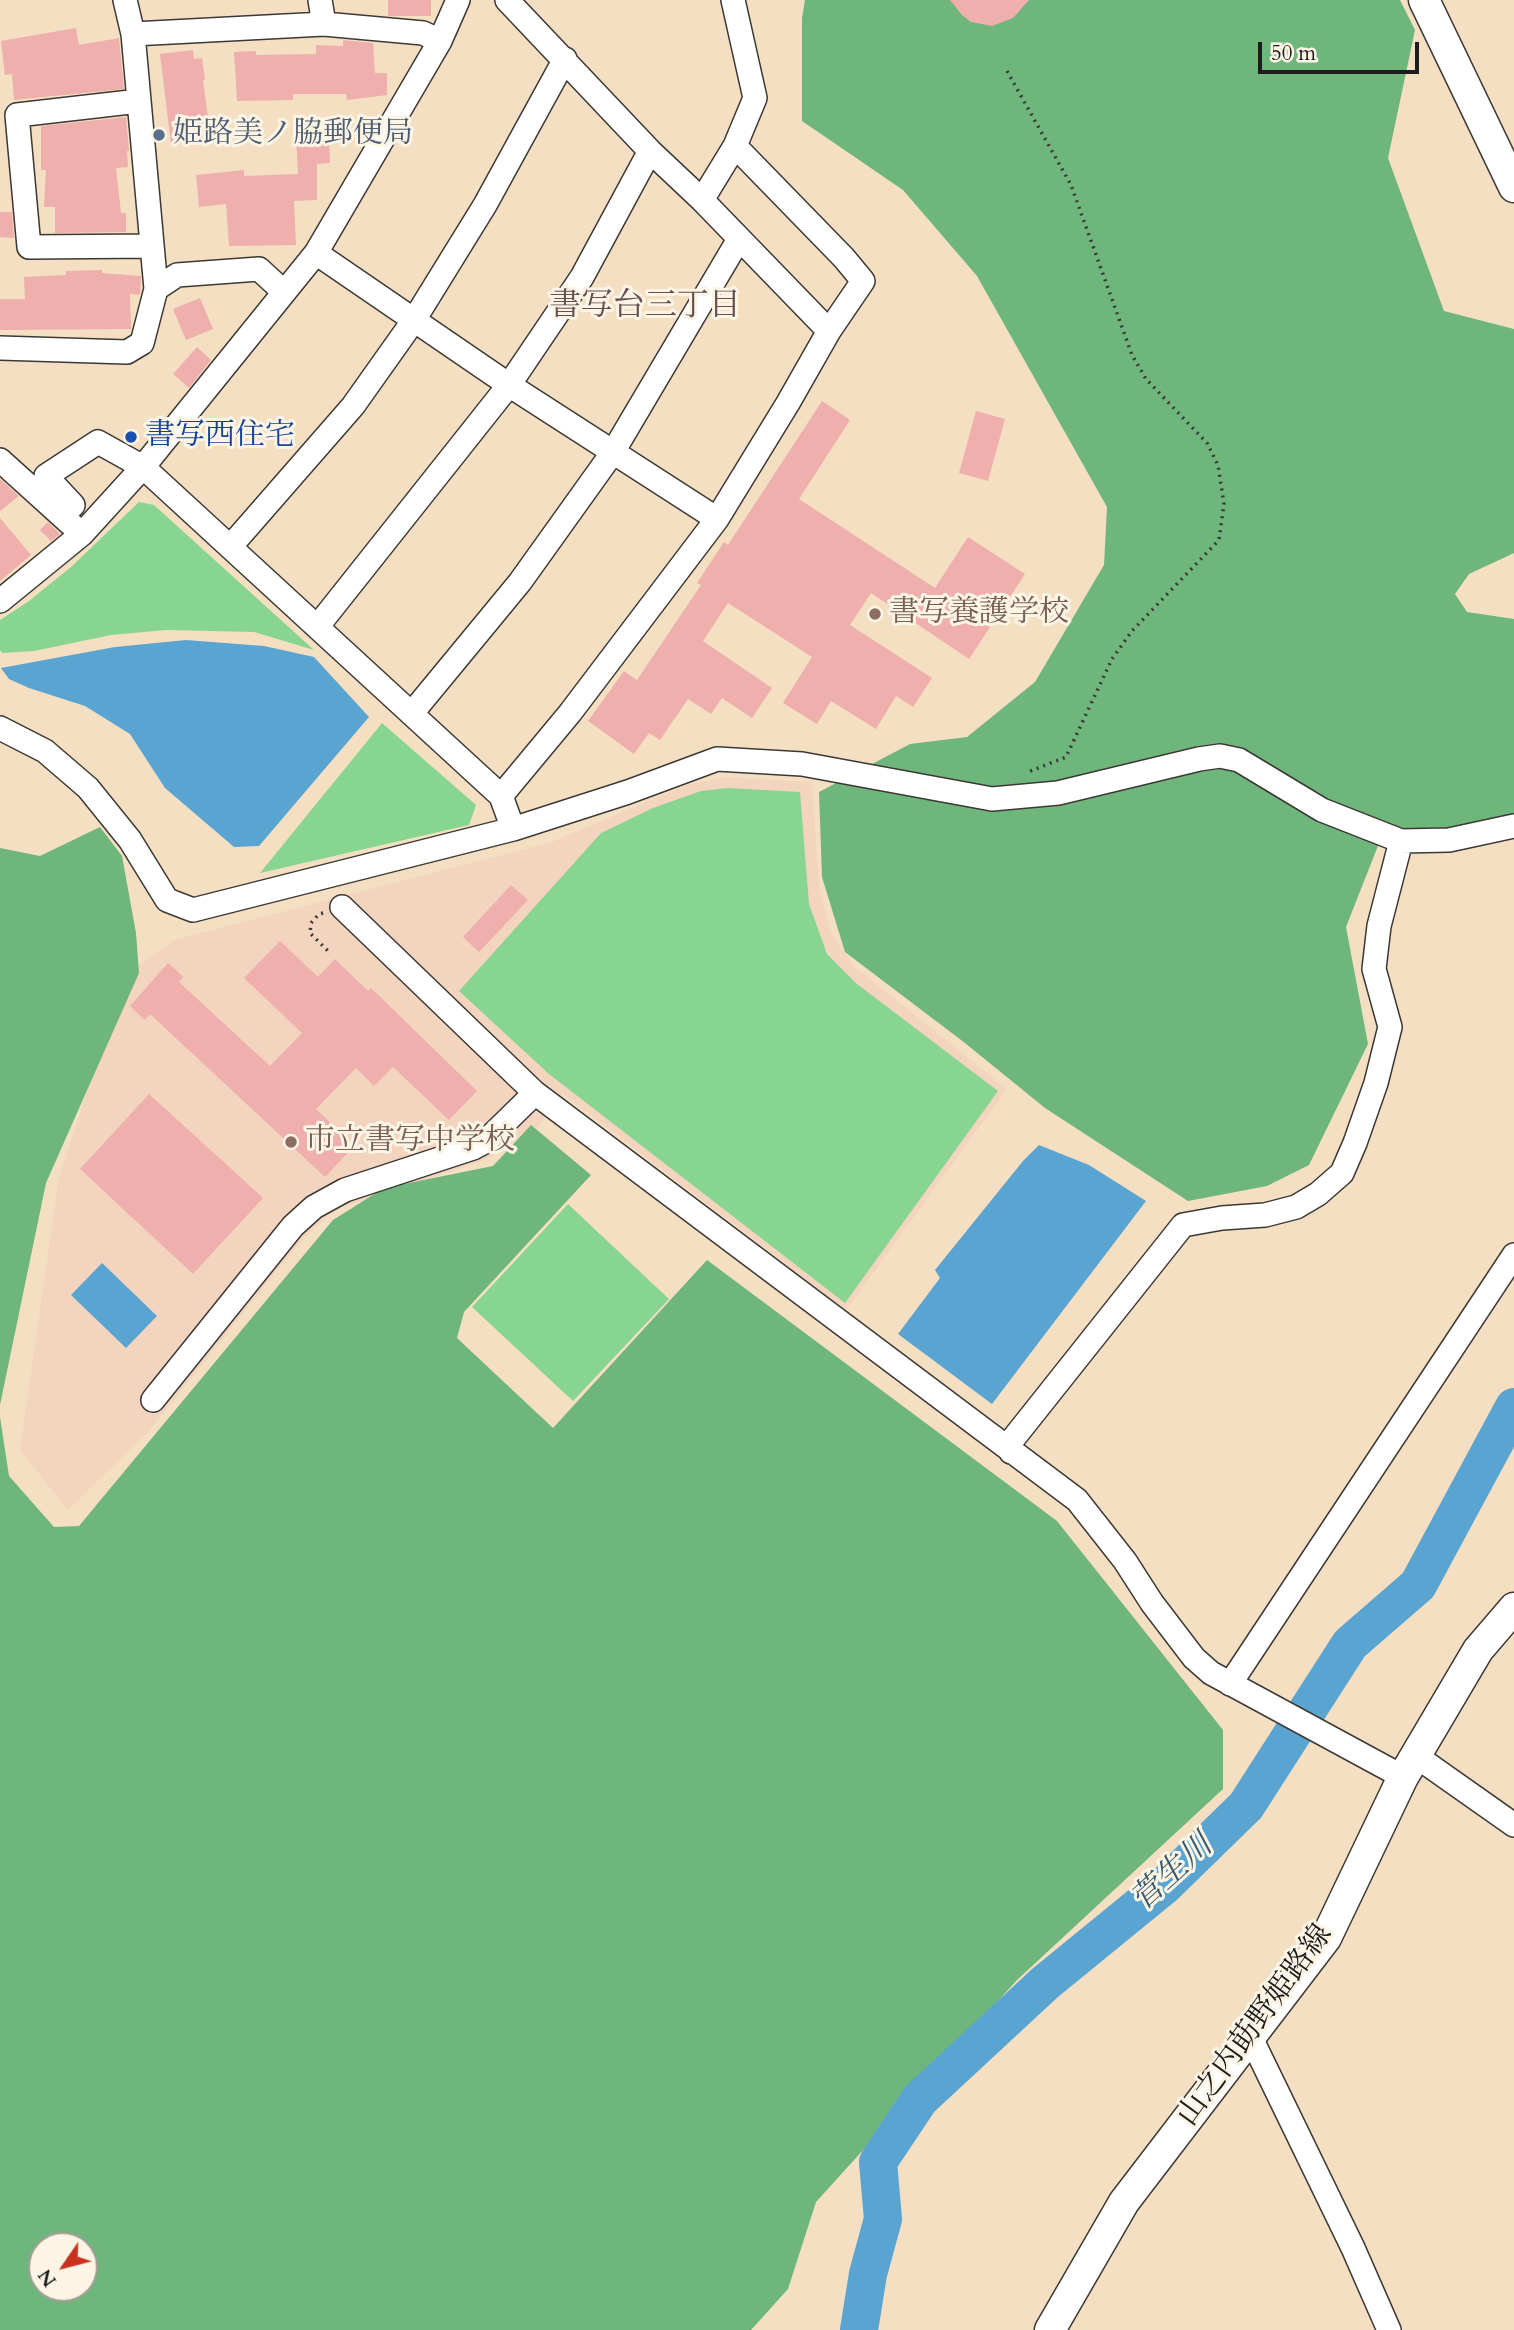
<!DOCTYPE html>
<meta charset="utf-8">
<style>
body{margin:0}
#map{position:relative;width:1514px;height:2330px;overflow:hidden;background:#f4dfc2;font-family:Cardo,serif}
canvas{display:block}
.north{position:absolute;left:28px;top:2232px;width:70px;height:70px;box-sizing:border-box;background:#fcf5e5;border:2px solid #a29e95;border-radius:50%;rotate:235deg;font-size:19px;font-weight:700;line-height:28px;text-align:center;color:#1c1c1c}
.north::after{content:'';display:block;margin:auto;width:24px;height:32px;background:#c8321e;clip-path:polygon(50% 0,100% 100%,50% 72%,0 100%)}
.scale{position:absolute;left:1258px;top:42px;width:161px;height:32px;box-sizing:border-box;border:4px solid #1c1c1c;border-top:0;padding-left:9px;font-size:21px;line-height:24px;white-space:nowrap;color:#1c1c1c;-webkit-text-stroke:5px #fcf5e5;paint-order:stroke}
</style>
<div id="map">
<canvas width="1514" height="2330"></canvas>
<div class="north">N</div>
<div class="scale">50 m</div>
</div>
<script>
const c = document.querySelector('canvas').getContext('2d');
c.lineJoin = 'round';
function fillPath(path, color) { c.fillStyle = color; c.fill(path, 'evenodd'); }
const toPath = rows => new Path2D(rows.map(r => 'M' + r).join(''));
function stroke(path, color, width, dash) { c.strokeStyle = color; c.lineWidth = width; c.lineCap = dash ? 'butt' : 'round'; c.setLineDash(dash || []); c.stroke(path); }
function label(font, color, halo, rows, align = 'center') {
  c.font = font + ' Cardo,"Noto Serif JP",serif'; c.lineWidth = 6; c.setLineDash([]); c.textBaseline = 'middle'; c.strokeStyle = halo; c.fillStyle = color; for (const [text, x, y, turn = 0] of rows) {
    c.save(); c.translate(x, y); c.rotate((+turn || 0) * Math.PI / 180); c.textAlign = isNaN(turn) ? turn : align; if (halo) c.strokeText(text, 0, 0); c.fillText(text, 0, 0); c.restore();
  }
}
fillPath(toPath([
 [727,777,812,782,819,887,832,935,855,967,1007,1089,846,1310,562,1093,540,1124,485,1160,334,1210,300,1242,149,1431,68,1510,20,1450,59,1177,126,975,174,940,552,842,687,785]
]), '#f3d4be');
fillPath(toPath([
 [139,502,154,505,314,650,254,632,166,630,111,635,34,651,2,653,0,650,0,620,29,601,71,567],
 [382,723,476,805,469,825,260,873],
 [728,788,800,792,809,904,827,954,857,984,998,1091,845,1303,549,1074,459,991,601,833,653,808,701,791],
 [568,1204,669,1299,573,1401,472,1307]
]), '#88d592');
fillPath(toPath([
 [805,0,1400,0,1415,30,1388,158,1444,311,1514,329,1514,553,1469,574,1455,594,1467,612,1514,619,1514,814,1437,830,1385,828,1346,927,1368,1044,1309,1165,1267,1186,1188,1201,1045,1108,965,1043,845,952,822,877,819,792,910,744,967,737,1035,682,1104,565,1107,507,977,276,903,190,802,121,802,18],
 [100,827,122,856,136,933,139,973,46,1183,0,1405,0,848,40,856],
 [531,1125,591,1175,464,1312,457,1338,553,1428,707,1260,1057,1521,1223,1730,1223,1789,1017,1980,816,2202,788,2289,751,2330,0,2330,0,1417,9,1476,54,1527,79,1526,333,1220,384,1188,493,1166],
 [42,2246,84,2246,84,2288,42,2288]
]), '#6eb67c');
fillPath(toPath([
 [186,640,264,646,314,657,369,717,259,846,234,847,165,788,130,734,85,706,29,688,9,679,1,668,115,647],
 [1039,1145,1089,1165,1146,1201,992,1404,898,1334,940,1278,935,1270,1023,1161],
 [102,1263,157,1316,126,1348,71,1295]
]), '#5aa4d1');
stroke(toPath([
 [859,2330,868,2274,883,2219,878,2162,920,2099,1045,1983,1165,1885,1246,1806,1350,1644,1418,1585,1514,1407]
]), '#5aa4d1', 38);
fillPath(toPath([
 [388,0,431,0,431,16,388,16],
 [950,0,1029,0,1013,18,992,26,971,22,962,15],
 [76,28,79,45,119,38,124,89,14,100,12,74,5,75,1,41],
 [343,40,373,43,375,73,387,73,387,95,347,100,346,94,293,94,293,100,237,101,234,52,256,51,256,55,316,54,316,45,343,46],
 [193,50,194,59,202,58,205,80,203,80,211,140,171,144,160,54],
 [126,117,129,151,127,151,128,167,116,168,121,213,126,213,126,232,55,233,55,207,44,207,46,170,41,170,41,126],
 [329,135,330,163,317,164,317,200,294,201,296,245,229,246,226,204,199,207,196,175,244,170,244,176,298,174,296,136],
 [0,212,12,212,14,238,0,237],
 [102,270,102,273,141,276,140,295,130,294,131,329,0,330,0,299,25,299,24,277,66,275,66,271],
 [200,298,213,329,186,340,173,309],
 [197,347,211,360,189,388,173,374],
 [822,401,850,420,799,499,935,588,968,537,1025,574,969,659,871,593,850,625,932,678,913,707,896,696,876,729,831,701,817,724,783,703,812,657,728,603,703,641,772,688,752,718,722,698,711,714,688,699,660,740,649,733,634,754,588,721,624,671,637,680,701,585,697,583,724,542,728,545],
 [976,411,1005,419,988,481,959,473],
 [0,479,19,496,0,511],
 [0,518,31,555,0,581],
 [48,522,60,534,51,541,40,530],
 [511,885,528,900,479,952,463,937],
 [280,941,318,977,335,959,368,991,371,988,477,1091,449,1120,393,1067,374,1086,356,1068,316,1109,354,1146,325,1177,150,1014,145,1020,130,1006,168,963,183,977,179,982,270,1066,302,1033,244,978],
 [149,1094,263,1198,193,1274,80,1169]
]), '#eeafad');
const minor = toPath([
 [320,0,324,24],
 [133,34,324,24,423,33,440,41],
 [139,101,17,115,29,247,152,246],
 [735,146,844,258,863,281,829,331],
 [702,200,735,146,755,98,733,0],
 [316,253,509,385,717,519],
 [156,289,177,275,259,269,284,292],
 [0,348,127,352,142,343,156,289,133,34,125,0],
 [0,460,73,526],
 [62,516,73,505,46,476,98,442,143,467,501,796,513,829],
 [230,547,353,406,414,320,485,205,565,59],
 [0,601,82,534,143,467,316,253,440,41,458,0],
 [317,627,509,385,582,277,650,151],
 [412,713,520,582,613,452,739,239],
 [0,728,45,751,88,788,130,840,167,900,193,910,513,829,628,792,717,759,802,764,992,799,1058,793,1199,759,1220,756,1239,760,1322,810,1401,841,1449,840,1514,826],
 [501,796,570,713,717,519,788,403,829,331,702,200,650,151,507,0],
 [342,907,535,1093,1077,1500,1125,1561,1152,1603,1194,1658,1211,1673,1403,1777],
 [153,1400,293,1226,314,1207,345,1190,473,1148,486,1141,535,1093],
 [1011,1452,1009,1444,1183,1225,1222,1218,1265,1215,1296,1207,1318,1194,1342,1173,1355,1143,1376,1083,1390,1027,1374,969,1379,926,1401,841],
 [1230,1684,1514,1255],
 [1416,1756,1514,1825],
 [1251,2038,1353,2248,1389,2330]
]);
const major = toPath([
 [1424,0,1514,187],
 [1050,2330,1124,2202,1326,1938,1403,1777,1478,1650,1514,1608]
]);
stroke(minor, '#3c3935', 26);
stroke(major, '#3c3935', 33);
stroke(toPath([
 [1007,71,1071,185,1132,355,1146,379,1207,443,1218,465,1224,504,1219,540,1132,631,1112,659,1066,757,1028,772],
 [323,913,319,914,311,923,310,933,330,953]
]), '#3c3935', 3.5, [2, 5]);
stroke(minor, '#fff', 23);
stroke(major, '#fff', 30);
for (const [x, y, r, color] of [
 [159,135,7,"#5c6f8a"],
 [131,437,7,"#1a4fb4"],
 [875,614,7,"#8d6e63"],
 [291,1142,7,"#8d6e63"]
]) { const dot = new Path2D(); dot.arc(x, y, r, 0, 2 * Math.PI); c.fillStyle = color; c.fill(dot); stroke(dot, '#fcf5e5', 2.5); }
label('30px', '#4e5e75', '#fcf5e5', [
 ["姫路美ノ脇郵便局",173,135]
], 'left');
label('30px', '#164399', '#fcf5e5', [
 ["書写西住宅",145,437]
], 'left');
label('30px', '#785e54', '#fcf5e5', [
 ["書写養護学校",889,614],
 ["市立書写中学校",305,1142]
], 'left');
label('30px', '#1c1c1c', '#fcf5e5', [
 ["山之内莇野姫路線",1256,2026,-54]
]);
label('32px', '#664f4f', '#fcf5e5', [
 ["書写台三丁目",645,308]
]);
label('italic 32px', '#38596d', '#fcf5e5', [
 ["菅生川",1173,1874,-42]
]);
</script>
